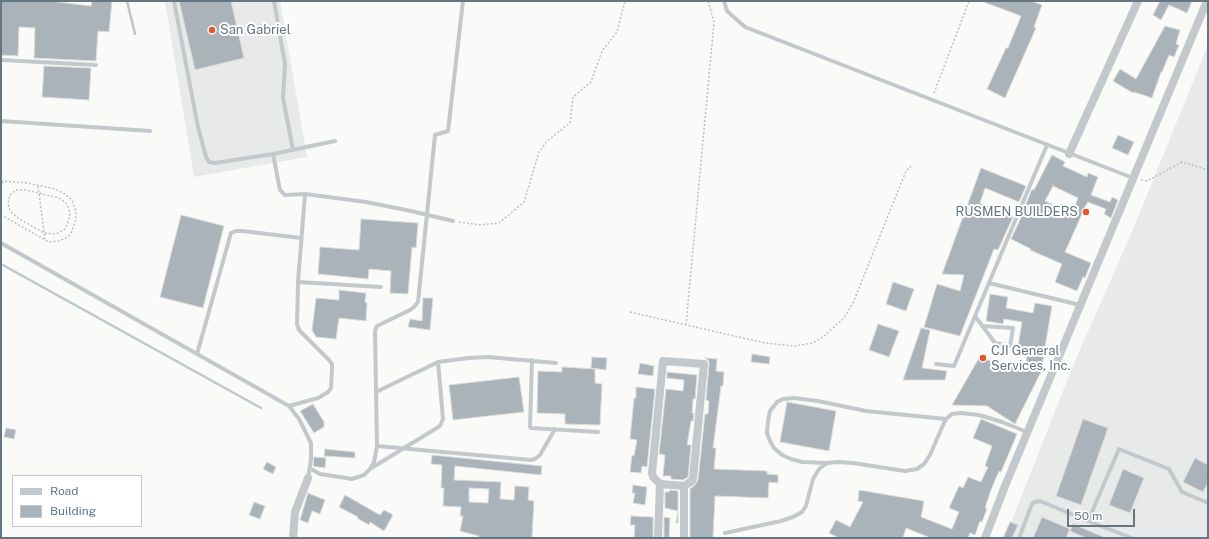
<!DOCTYPE html>
<style>
body{margin:0}
#map{position:relative;width:1209px;height:539px;overflow:hidden;background:#fafaf8;font-family:"Public Sans",sans-serif}
canvas{display:block}
.frame{position:absolute;inset:0;border:2px solid #657683;pointer-events:none}
.legend{position:absolute;left:12px;top:475px;width:130px;height:52px;box-sizing:border-box;background:#fff;border:1px solid #c1c8cd;margin:0;padding:5px 7px;list-style:none;font-size:12px;color:#657683}
.legend li{display:flex;align-items:center;gap:8px;height:20px}
.legend b{width:20px;border:1px solid #c1c8cd}
.scale{position:absolute;left:1067px;top:509px;width:68px;height:18px;box-sizing:border-box;border:2px solid #657683;border-top:0;padding-left:5px;font-size:12px;line-height:14px;white-space:nowrap;color:#657683;-webkit-text-stroke:3px #fff;paint-order:stroke}
</style>
<div id="map">
<canvas width="1209" height="539"></canvas>
<div class="frame"></div>
<ul class="legend">
<li><b style="height:5px;background:#c3c8cc"></b>Road</li>
<li><b style="height:11px;background:#aab3b9"></b>Building</li>
</ul>
<div class="scale">50 m</div>
</div>
<script>
const c = document.querySelector('canvas').getContext('2d');
c.lineJoin = 'round';
function fillPath(path, color) { c.fillStyle = color; c.fill(path, 'evenodd'); }
const toPath = rows => new Path2D(rows.map(r => 'M' + r).join(''));
function stroke(path, color, width, dash) { c.strokeStyle = color; c.lineWidth = width; c.lineCap = dash ? 'butt' : 'round'; c.setLineDash(dash || []); c.stroke(path); }
function label(font, color, halo, rows, align = 'center') {
  c.font = font + ' "Public Sans",sans-serif'; c.lineWidth = 4; c.setLineDash([]); c.textBaseline = 'middle'; c.strokeStyle = halo; c.fillStyle = color; for (const [text, x, y, turn = 0] of rows) {
    c.save(); c.translate(x, y); c.rotate((+turn || 0) * Math.PI / 180); c.textAlign = isNaN(turn) ? turn : align; if (halo) c.strokeText(text, 0, 0); c.fillText(text, 0, 0); c.restore();
  }
}
fillPath(toPath([
 [165,1,280,1,307,157,194,177],
 [1208,45,1208,538,1005,538,1072,368,1134,227]
]), '#e8e9e9');
stroke(toPath([
 [127,1,135,34],
 [1,264,261,408]
]), '#bbc7cb', 2.5);
const building = toPath([
 [1,1,50,1,91,6,92,1,112,1,109,32,98,31,96,61,34,58,35,28,19,27,18,56,1,55,1,1],
 [179,1,231,1,244,58,195,70,179,1],
 [981,1,1031,1,1042,5,1034,27,1036,28,1005,98,987,89,1006,48,1008,48,1021,16,981,1],
 [1159,1,1192,1,1187,13,1169,5,1161,20,1153,15,1160,1,1159,1],
 [1165,26,1180,30,1176,44,1179,45,1174,57,1169,55,1162,72,1161,72,1152,98,1134,92,1133,93,1113,81,1120,69,1136,79,1165,26],
 [44,66,91,68,89,100,42,97,44,66],
 [1118,135,1134,142,1128,155,1112,148,1118,135],
 [1052,155,1065,162,1063,166,1087,177,1088,173,1098,177,1091,195,1110,202,1112,197,1118,200,1111,218,1104,214,1106,209,1088,202,1086,205,1065,252,1091,263,1085,278,1083,277,1077,291,1055,282,1062,264,1030,250,1031,249,1011,239,1027,205,1026,204,1032,189,1034,190,1052,155],
 [1053,186,1078,198,1072,213,1045,201,1053,186],
 [981,168,1026,186,1019,202,985,188,980,203,1013,217,998,250,994,249,960,336,924,327,937,284,960,291,964,275,942,274,981,168],
 [181,215,224,226,203,308,160,297,181,215],
 [361,219,418,223,416,248,412,247,408,294,390,293,391,271,369,269,368,279,318,274,320,247,359,250,361,219],
 [893,282,914,289,906,311,886,304,893,282],
 [339,290,366,293,365,302,367,303,366,321,339,318,336,339,316,337,312,330,316,298,339,300,339,290],
 [990,294,1008,297,1006,308,1033,313,1035,303,1052,306,1043,359,1043,368,1015,424,987,406,952,405,979,358,1025,369,1027,355,1017,353,1022,322,1004,319,1003,324,986,321,990,294],
 [423,298,433,298,430,330,408,327,410,319,422,321,423,298],
 [878,324,899,331,889,357,869,350,878,324],
 [921,328,930,330,922,368,947,371,945,380,903,380,921,328],
 [752,354,770,357,769,364,751,362,752,354],
 [592,357,607,358,606,370,591,368,592,357],
 [705,358,717,359,716,371,724,372,723,386,721,386,719,402,713,448,716,448,714,469,767,471,767,474,778,475,778,483,769,482,768,498,715,496,713,538,690,538,690,489,695,485,698,480,705,414,708,414,709,401,706,400,709,364,709,361,705,358],
 [640,363,654,366,653,376,638,374,640,363],
 [562,367,595,369,595,383,602,384,600,425,565,424,565,414,537,413,538,371,562,372,562,367],
 [667,372,697,375,695,399,693,399,692,413,694,413,693,421,691,421,687,445,691,445,688,477,683,480,671,479,671,476,663,476,665,455,659,454,666,389,683,391,684,380,667,378,667,372],
 [519,377,524,412,453,420,449,385,519,377],
 [636,387,655,389,647,467,642,466,641,473,630,472,632,455,634,456,637,440,630,439,633,408,634,398,636,398,636,387],
 [787,402,836,411,829,451,780,442,787,402],
 [313,404,324,422,324,427,314,433,300,411,313,404],
 [981,419,1017,434,1001,472,999,471,991,490,985,508,987,509,982,522,980,521,975,535,970,533,968,538,931,538,906,528,903,538,839,538,829,533,836,520,850,527,863,502,858,501,859,490,924,501,921,517,952,529,959,512,949,508,959,486,963,488,968,477,981,482,988,467,985,466,992,446,973,438,981,419],
 [1083,419,1108,428,1081,505,1056,496,1083,419],
 [6,428,16,430,14,439,4,437,6,428],
 [325,449,355,452,355,458,324,456,325,449],
 [432,455,542,466,541,475,455,466,454,480,501,482,500,499,514,500,515,486,529,487,528,500,534,501,532,538,478,538,479,536,460,531,463,516,460,516,461,507,443,506,444,488,441,488,442,465,431,464,432,455],
 [469,488,489,489,488,503,469,502,469,488],
 [314,457,326,458,325,468,313,466,314,457],
 [1195,458,1208,465,1208,482,1203,492,1183,482,1195,458],
 [267,462,276,467,273,474,263,469,267,462],
 [1123,469,1144,478,1130,513,1109,505,1123,469],
 [633,485,647,487,645,505,633,503,635,493,632,493,633,485],
 [670,490,678,491,678,523,676,523,678,511,665,508,665,492,669,492,670,490],
 [308,493,325,500,320,514,312,511,308,523,300,520,308,493],
 [345,495,380,515,384,510,393,515,384,531,370,522,369,525,357,518,358,517,339,507,345,495],
 [254,502,265,506,260,519,249,515,254,502],
 [631,516,653,517,653,538,634,538,635,525,630,525,631,516],
 [664,517,670,518,669,538,664,538,664,517],
 [1042,517,1070,529,1066,538,1033,538,1042,517],
 [1010,522,1018,525,1012,538,1003,538,1010,522],
 [1073,524,1106,538,1086,538,1070,531,1073,524]
]);
fillPath(building, '#aab3b9');
stroke(building, '#dcdcda', 1);
stroke(toPath([
 [934,93,969,1],
 [1141,180,1147,181,1182,162,1208,170],
 [1,181,27,183,55,189,65,194,72,200,76,211,76,219,72,231,68,237,59,241,49,242,1,215],
 [38,186,45,239],
 [1,187,3,182],
 [16,190,26,190,59,198,67,204,70,213,69,220,65,229,56,234,44,233,18,218,10,211,8,203,10,195,16,190],
 [459,222,480,225,499,223,524,202,539,152,547,141,570,123,573,97,591,82,602,51,617,32,625,1],
 [630,312,765,343,794,346,813,343,823,337,844,318,853,303,906,171,911,166],
 [686,325,714,22,708,1]
]), '#bbbfc2', 1.5, [2, 2]);
stroke(toPath([
 [174,1,198,127,206,157,209,162,215,163,273,154,335,141],
 [274,1,285,64,283,98,293,150],
 [724,1,727,11,745,27,1133,178],
 [1,60,96,65],
 [1,121,150,131],
 [273,154,280,190,285,195,305,194,366,202,411,211,453,221],
 [1,243,289,406,299,419,311,443,311,459,308,478],
 [298,282,381,287],
 [989,283,1080,305],
 [975,316,995,343,1010,346,1013,328,983,326],
 [197,354,231,233,236,231,242,231,301,238],
 [532,360,530,427,531,428,598,432],
 [936,364,954,366,1047,145],
 [376,392,438,362,469,358,488,357,556,363],
 [289,406,318,398,328,392,331,388,332,370,332,364,329,360,299,330,297,324,298,282,305,194],
 [377,446,531,460,535,459,540,455,555,429],
 [827,463,802,462,791,459,782,455,774,448,770,441,767,433,768,421,770,411,777,402,783,399,794,398,818,401,866,411,946,419],
 [311,469,320,474,327,475,352,479,364,475,370,469,374,462,377,446,375,331,377,326,410,310,414,307,418,302,435,135,448,131,463,1],
 [370,469,440,426,443,419,438,362],
 [1088,521,1119,449,1169,469,1182,492,1208,503],
 [725,533,781,521,793,517,802,512,806,506,813,479,819,469,827,463,838,462,853,463,905,471,917,469,924,464,930,455,943,425,946,419,952,414,961,413,979,415,1002,422,1027,432],
 [1019,538,1032,504,1035,502,1040,501,1088,521,1132,538]
]), '#c3c8cc', 4);
stroke(toPath([
 [1069,154,1138,1],
 [663,361,704,364,693,478,692,481,684,486,660,484,653,477,652,473,663,361],
 [293,538,295,512,308,478],
 [658,538,660,484],
 [684,538,684,486],
 [985,538,1005,486,1207,1]
]), '#c3c8cc', 8);
for (const [x, y, r, color] of [
 [212,30,4,"#e4572e"],
 [1086,212,4,"#e4572e"],
 [983,358,4,"#e4572e"]
]) { const dot = new Path2D(); dot.arc(x, y, r, 0, 2 * Math.PI); c.fillStyle = color; c.fill(dot); stroke(dot, '#fff', 1.5); }
label('13px', '#657683', '#fff', [
 ["San Gabriel",220,30],
 ["RUSMEN BUILDERS",1078,212,"right"],
 ["CJI General",991,351],
 ["Services, Inc.",991,366]
], 'left');
</script>
